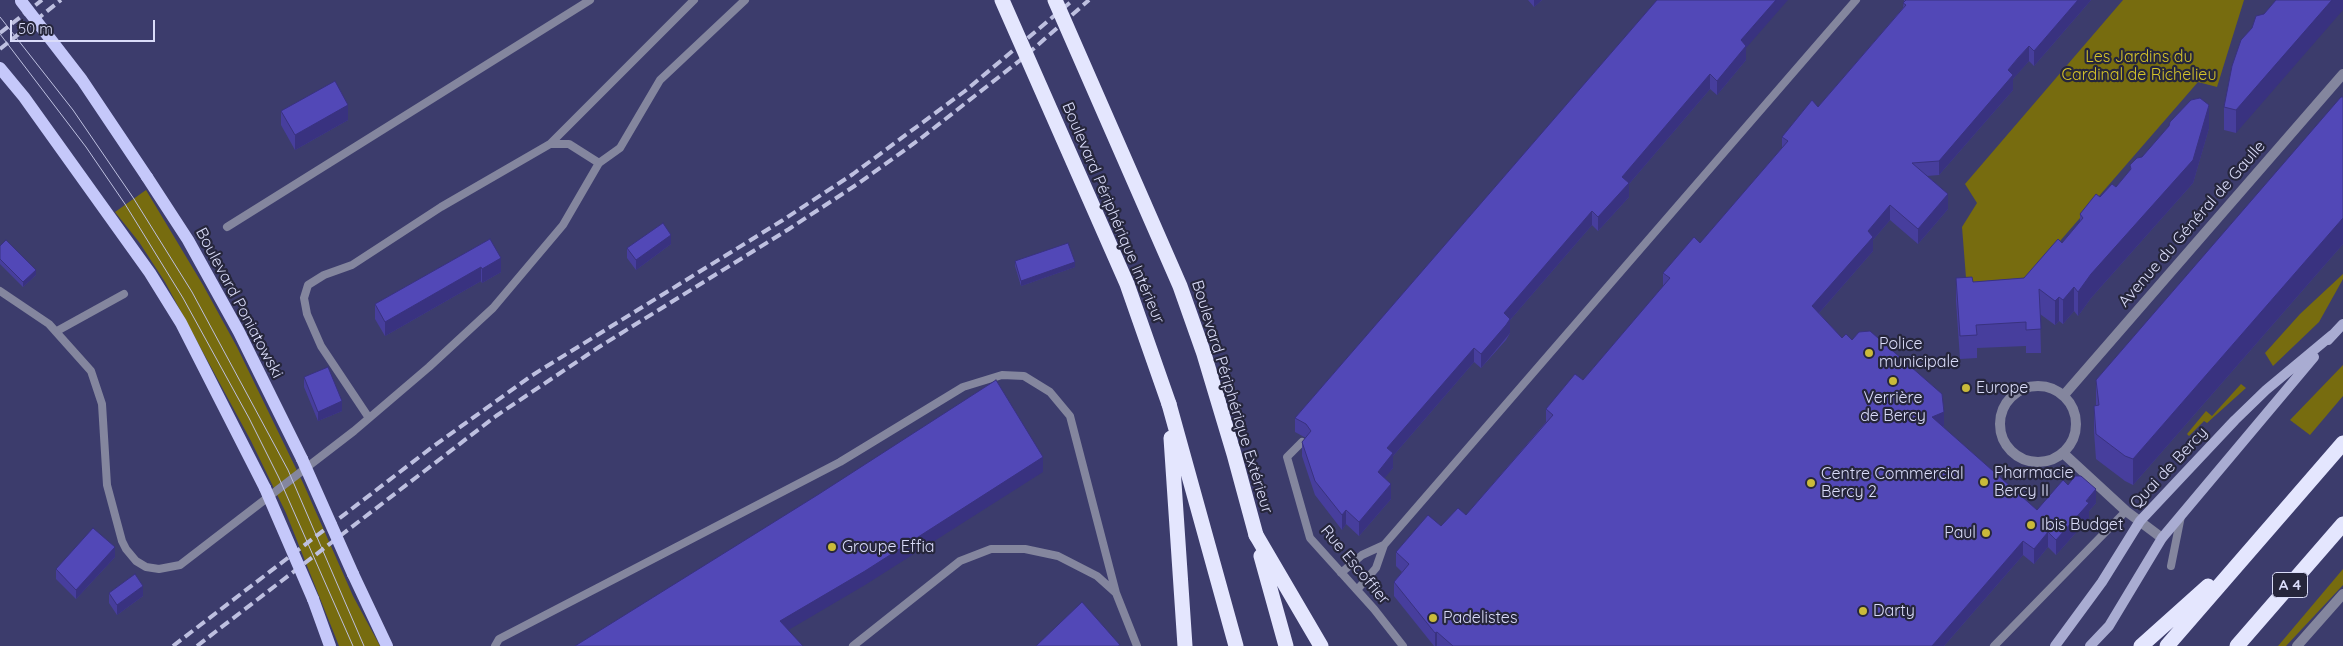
<!DOCTYPE html>
<meta charset="utf-8">
<style>
body{margin:0}
#map{position:relative;width:2343px;height:646px;overflow:hidden;background:#3c3c6c;font-family:Quicksand,sans-serif}
canvas{display:block}
.scale{position:absolute;left:10px;top:20px;width:145px;height:22px;box-sizing:border-box;border:2px solid #dadcf9;border-top:0;padding-left:6px;font-size:15px;line-height:18px;white-space:nowrap;color:#dadcf9;-webkit-text-stroke:4px #26263c;paint-order:stroke}
</style>
<div id="map">
<canvas width="2343" height="646"></canvas>
<div class="scale">50 m</div>
</div>
<script>
const c = document.querySelector('canvas').getContext('2d');
c.lineJoin = 'round';
function fillPath(path, color) { c.fillStyle = color; c.fill(path, 'evenodd'); }
const toPath = rows => new Path2D(rows.map(r => 'M' + r).join(''));
function stroke(path, color, width, dash) { c.strokeStyle = color; c.lineWidth = width; c.lineCap = dash ? 'butt' : 'round'; c.setLineDash(dash || []); c.stroke(path); }
function label(font, color, halo, rows, align = 'center') {
  c.font = font + ' Quicksand,sans-serif'; c.lineWidth = 4.5; c.setLineDash([]); c.textBaseline = 'middle'; c.strokeStyle = halo; c.fillStyle = color; for (const [text, x, y, turn = 0] of rows) {
    c.save(); c.translate(x, y); c.rotate((+turn || 0) * Math.PI / 180); c.textAlign = isNaN(turn) ? turn : align; if (halo) c.strokeText(text, 0, 0); c.fillText(text, 0, 0); c.restore();
  }
}
fillPath(toPath([
 [2123,0,2244,0,2217,87,2198,82,2021,286,1967,290,1962,227,1977,203,1965,184],
 [146,190,203,285,237,347,304,485,353,596,380,646,339,646,286,513,251,441,165,282,139,242,115,212],
 [2343,274,2343,279,2319,322,2273,366,2265,353,2300,314],
 [2343,365,2343,396,2310,435,2290,420],
 [2241,384,2246,388,2207,423,2204,421,2189,436,2187,434,2206,411,2212,416],
 [2343,569,2343,585,2286,646,2278,646]
]), '#776c0f');
stroke(toPath([
 [550,144,694,0],
 [227,227,590,0],
 [0,291,49,324,91,371,102,404,107,485,122,541,126,549,136,561,146,567,159,569,180,565,354,431,429,367,493,308,563,225,599,163,620,148,660,80,745,0],
 [57,331,124,294],
 [369,418,321,346,307,314,304,298,308,285,324,275,352,265,441,207,550,144,569,144,599,163],
 [1302,442,1287,457,1310,538,1374,609,1403,646],
 [2171,566,2181,516],
 [1341,573,1362,555,1384,545],
 [1357,590,1376,568,1384,545,1856,0],
 [495,646,499,639,840,462,963,387,1002,375,1024,376,1050,392,1070,416,1116,593],
 [853,646,960,561,991,549,1025,549,1058,556,1097,576,1116,593,1137,646],
 [1994,646,2126,511]
]), '#84869e', 8);
stroke(toPath([
 '2000 424a38 38 0 1 1 76 0a38 38 0 1 1-76 0Z',
 [2064,395,2343,74],
 [2063,453,2126,511,2162,538],
 [2297,646,2343,594]
]), '#84869e', 10);
stroke(toPath([
 [2328,340,2343,324],
 [2055,646,2102,582,2140,521,2235,420,2266,390,2332,335],
 [2090,646,2109,626,2162,538,2314,357]
]), '#a9acd2', 10);
stroke(toPath([
 [0,68,24,97,150,273,181,323,265,488],
 [147,177,188,240,239,332,302,459],
 [353,574,387,646],
 [313,599,330,646]
]), '#c5c8fa', 12);
stroke(toPath([
 [1169,404,1236,646],
 [1171,438,1185,646],
 [1256,535,1321,646],
 [1261,556,1286,646],
 [2141,646,2208,586],
 [2167,646,2343,443],
 [2237,646,2343,524]
]), '#e4e6fe', 15);
stroke(toPath([
 [0,17,73,110,134,199,192,292,288,470,364,646],
 [0,34,86,147,125,204,183,298,249,418,279,478,353,646]
]), '#bec0e0', 1);
stroke(toPath([
 [0,33,42,0],
 [0,49,61,0],
 [173,646,431,448,531,376,783,220,853,174,965,91,1073,0],
 [197,646,496,416,599,347,789,229,859,183,920,139,1023,58,1089,0]
]), '#bec0e0', 4, [10, 5]);
stroke(toPath([
 [21,1,82,80,147,177],
 [302,459,353,574],
 [265,488,313,599]
]), '#c5c8fa', 12);
stroke(toPath([
 [1002,0,1127,284,1169,404],
 [1055,0,1180,286,1204,354,1234,454,1256,535]
]), '#e4e6fe', 15);
fillPath(toPath([
 [1528,0,1542,0,1534,7],
 [1657,0,1746,48,1746,60,1717,95,1710,89,1629,184,1629,197,1598,231,1592,225,1510,320,1510,333,1506,340,1481,368,1474,362,1393,456,1393,468,1384,478,1391,499,1359,536,1346,524,1342,530,1315,495,1302,456,1302,442,1306,438,1295,432,1295,418],
 [1904,0,2091,0,2034,66,2029,61,2018,73,2013,79,2013,90,1939,175,1927,176,1948,209,1918,244,1890,220,1873,240,1873,251,1819,313,1842,338,1852,340,1944,426,1943,427,2037,510,2068,485,2096,503,2089,511,2089,518,2056,555,2048,547,2034,564,2023,555,1944,646,1434,646,1394,596,1394,582,1402,572,1396,566,1396,552,1441,526,1466,515,1546,422,1546,409,1583,380,1663,287,1663,273,1700,243,1782,149,1782,137,1818,107,1903,8],
 [2264,14,2236,133,2224,130,2224,107],
 [2343,97,2343,244,2133,485,2125,481,2096,459,2094,432,2094,406,2096,406,2096,380],
 [281,111,348,120,295,150,281,125],
 [2209,128,2193,183,2091,298,2078,316,2074,311,2063,324,2059,321,2055,325,2040,314,2041,353,2026,353,2026,346,1977,348,1977,358,1960,359,1956,301,1956,278,1973,282,2024,278,2062,243,2080,222,2080,214,2100,197,2116,187,2130,171,2130,165,2142,157],
 [490,239,501,272,482,283,481,281,385,336,375,319,375,304],
 [671,244,636,270,627,258,627,248],
 [0,246,36,275,23,287,0,264],
 [1015,261,1075,267,1021,286,1015,266],
 [304,377,342,411,318,421,304,387],
 [115,557,76,599,56,579,56,569],
 [109,593,143,596,117,615,109,603]
]), '#473e9d');
fillPath(toPath([
 [1534,0,1542,0,1534,7],
 [1776,0,1788,0,1746,48,1746,60,1717,95,1717,81,1741,40],
 [2078,0,2091,0,2034,66,2034,51],
 [2332,0,2343,0,2343,10,2236,133,2236,110],
 [2029,46,2029,61,2013,79,2013,90,1939,175,1939,161,2008,70],
 [1710,74,1710,89,1629,184,1629,197,1598,231,1598,217,1622,177],
 [348,105,348,120,295,150,295,135],
 [2209,105,2209,128,2193,183,2091,298,2078,316,2078,292],
 [1948,194,1948,209,1918,244,1918,229],
 [1890,205,1890,220,1873,240,1873,251,1812,321,1812,306,1868,231],
 [1592,211,1592,225,1510,320,1510,333,1481,368,1481,354,1504,313],
 [2343,218,2343,244,2133,485,2133,459],
 [671,235,671,244,636,270,636,260],
 [501,258,501,272,482,283,482,269],
 [1075,262,1075,267,1021,286,1021,281],
 [481,267,481,281,385,336,385,322],
 [36,270,36,275,23,287,23,282],
 [2074,287,2074,311,2063,324,2063,300],
 [2059,297,2059,321,2055,325,2055,301],
 [1474,348,1474,362,1393,456,1393,468,1378,486,1378,472,1387,448],
 [342,401,342,411,318,421,318,412],
 [1944,412,1944,426,1932,431,1932,417],
 [1043,457,1043,472,865,585,780,635,780,621],
 [1391,484,1391,499,1359,536,1359,522],
 [2096,489,2096,503,2089,511,2089,518,2056,555,2056,540],
 [1346,510,1346,524,1342,530,1342,515],
 [2048,532,2048,547,2034,564,2034,549],
 [2023,541,2023,555,1944,646,1932,646],
 [115,547,115,557,76,599,76,590],
 [143,586,143,596,117,615,117,605],
 [1437,632,1437,646,1435,646,1435,633]
]), '#393280');
const building = toPath([
 [1657,0,1776,0,1741,40,1746,46,1717,81,1710,74,1622,177,1629,183,1598,217,1592,211,1504,313,1510,319,1506,325,1481,354,1474,348,1387,448,1393,453,1378,472,1391,484,1359,522,1346,510,1342,515,1315,481,1302,442,1311,431,1306,424,1295,418,1657,0],
 [1906,0,2078,0,2034,51,2029,46,2018,58,2008,70,2013,75,1939,161,1912,163,1948,194,1918,229,1890,205,1868,231,1873,237,1812,306,1842,338,1846,334,1852,340,1859,332,1870,331,1942,394,1944,412,1932,417,2037,510,2063,480,2068,485,2075,476,2081,476,2096,489,2086,501,2089,503,2056,540,2048,532,2034,549,2023,541,1932,646,1453,646,1437,632,1435,633,1394,582,1409,564,1396,552,1428,515,1441,526,1458,508,1466,515,1553,415,1546,409,1575,374,1583,380,1670,278,1663,273,1694,237,1700,243,1788,141,1782,137,1812,100,1818,107,1906,5,1903,3,1906,0],
 [2276,0,2332,0,2236,110,2224,107,2232,66,2241,40,2252,28,2256,16,2264,14,2276,0],
 [335,81,348,105,295,135,281,111,335,81],
 [2341,97,2343,97,2343,218,2133,459,2125,456,2096,434,2094,406,2099,405,2096,380,2341,97],
 [2200,98,2209,105,2193,160,2091,274,2078,292,2074,287,2063,300,2059,297,2055,301,2039,289,2041,329,2026,330,2026,322,1976,325,1977,335,1960,336,1956,278,1972,277,1973,282,2024,278,2058,239,2062,243,2083,218,2080,214,2096,194,2100,197,2112,184,2116,187,2131,169,2130,165,2137,158,2142,157,2169,126,2170,122,2191,100,2200,98],
 [663,223,671,235,636,260,627,248,663,223],
 [490,239,501,258,482,269,481,267,385,322,375,304,490,239],
 [6,240,36,270,23,282,0,259,0,246,6,240],
 [1068,243,1075,262,1021,281,1015,261,1068,243],
 [328,367,342,401,318,412,304,377,328,367],
 [996,380,1043,457,865,571,780,621,803,646,575,646,819,494,996,380],
 [93,528,115,547,76,590,56,569,93,528],
 [135,574,143,586,117,605,109,593,135,574],
 [1082,602,1120,645,1118,646,1036,646,1082,602]
]);
fillPath(building, '#5248b7');
stroke(building, '#393280', 1);
for (const [x, y, r, color] of [
 [1869,353,5,"#caba3a"],
 [1893,381,5,"#caba3a"],
 [1966,388,5,"#caba3a"],
 [1984,482,5,"#caba3a"],
 [1811,483,5,"#caba3a"],
 [2031,525,5,"#caba3a"],
 [1986,533,5,"#caba3a"],
 [832,547,5,"#caba3a"],
 [1863,611,5,"#caba3a"],
 [1433,618,5,"#caba3a"]
]) { const dot = new Path2D(); dot.arc(x, y, r, 0, 2 * Math.PI); c.fillStyle = color; c.fill(dot); stroke(dot, '#26263c', 2); }
for (const [x, y, w] of [
 [2290,585,35]
]) { const box = new Path2D(); box.roundRect(x - w / 2, y - 12.5, w, 25, 4); c.fillStyle = '#26263c'; c.fill(box); stroke(box, '#dadcf9', 1); }
label('bold 15px', '#dadcf9', null, [
 ["A 4",2290,585]
]);
label('16px', '#d6c42a', '#26263c', [
 ["Les Jardins du",2139,57],
 ["Cardinal de Richelieu",2139,75]
]);
label('16px', '#dadcf9', '#26263c', [
 ["Boulevard Périphérique Intérieur",1113,213,67],
 ["Avenue du Général de Gaulle",2192,224,-49],
 ["Boulevard Poniatowski",239,303,62],
 ["Boulevard Périphérique Extérieur",1232,397,73],
 ["Quai de Bercy",2169,468,-47],
 ["Rue Escoffier",1355,565,50]
]);
label('16px', '#dadcf9', '#26263c', [
 ["Police",1879,344],
 ["municipale",1879,362],
 ["Europe",1976,388],
 ["Verrière",1893,398,"center"],
 ["de Bercy",1893,416,"center"],
 ["Pharmacie",1994,473],
 ["Bercy II",1994,491],
 ["Centre Commercial",1821,474],
 ["Bercy 2",1821,492],
 ["Ibis Budget",2041,525],
 ["Paul",1976,533,"right"],
 ["Groupe Effia",842,547],
 ["Darty",1873,611],
 ["Padelistes",1443,618]
], 'left');
</script>
